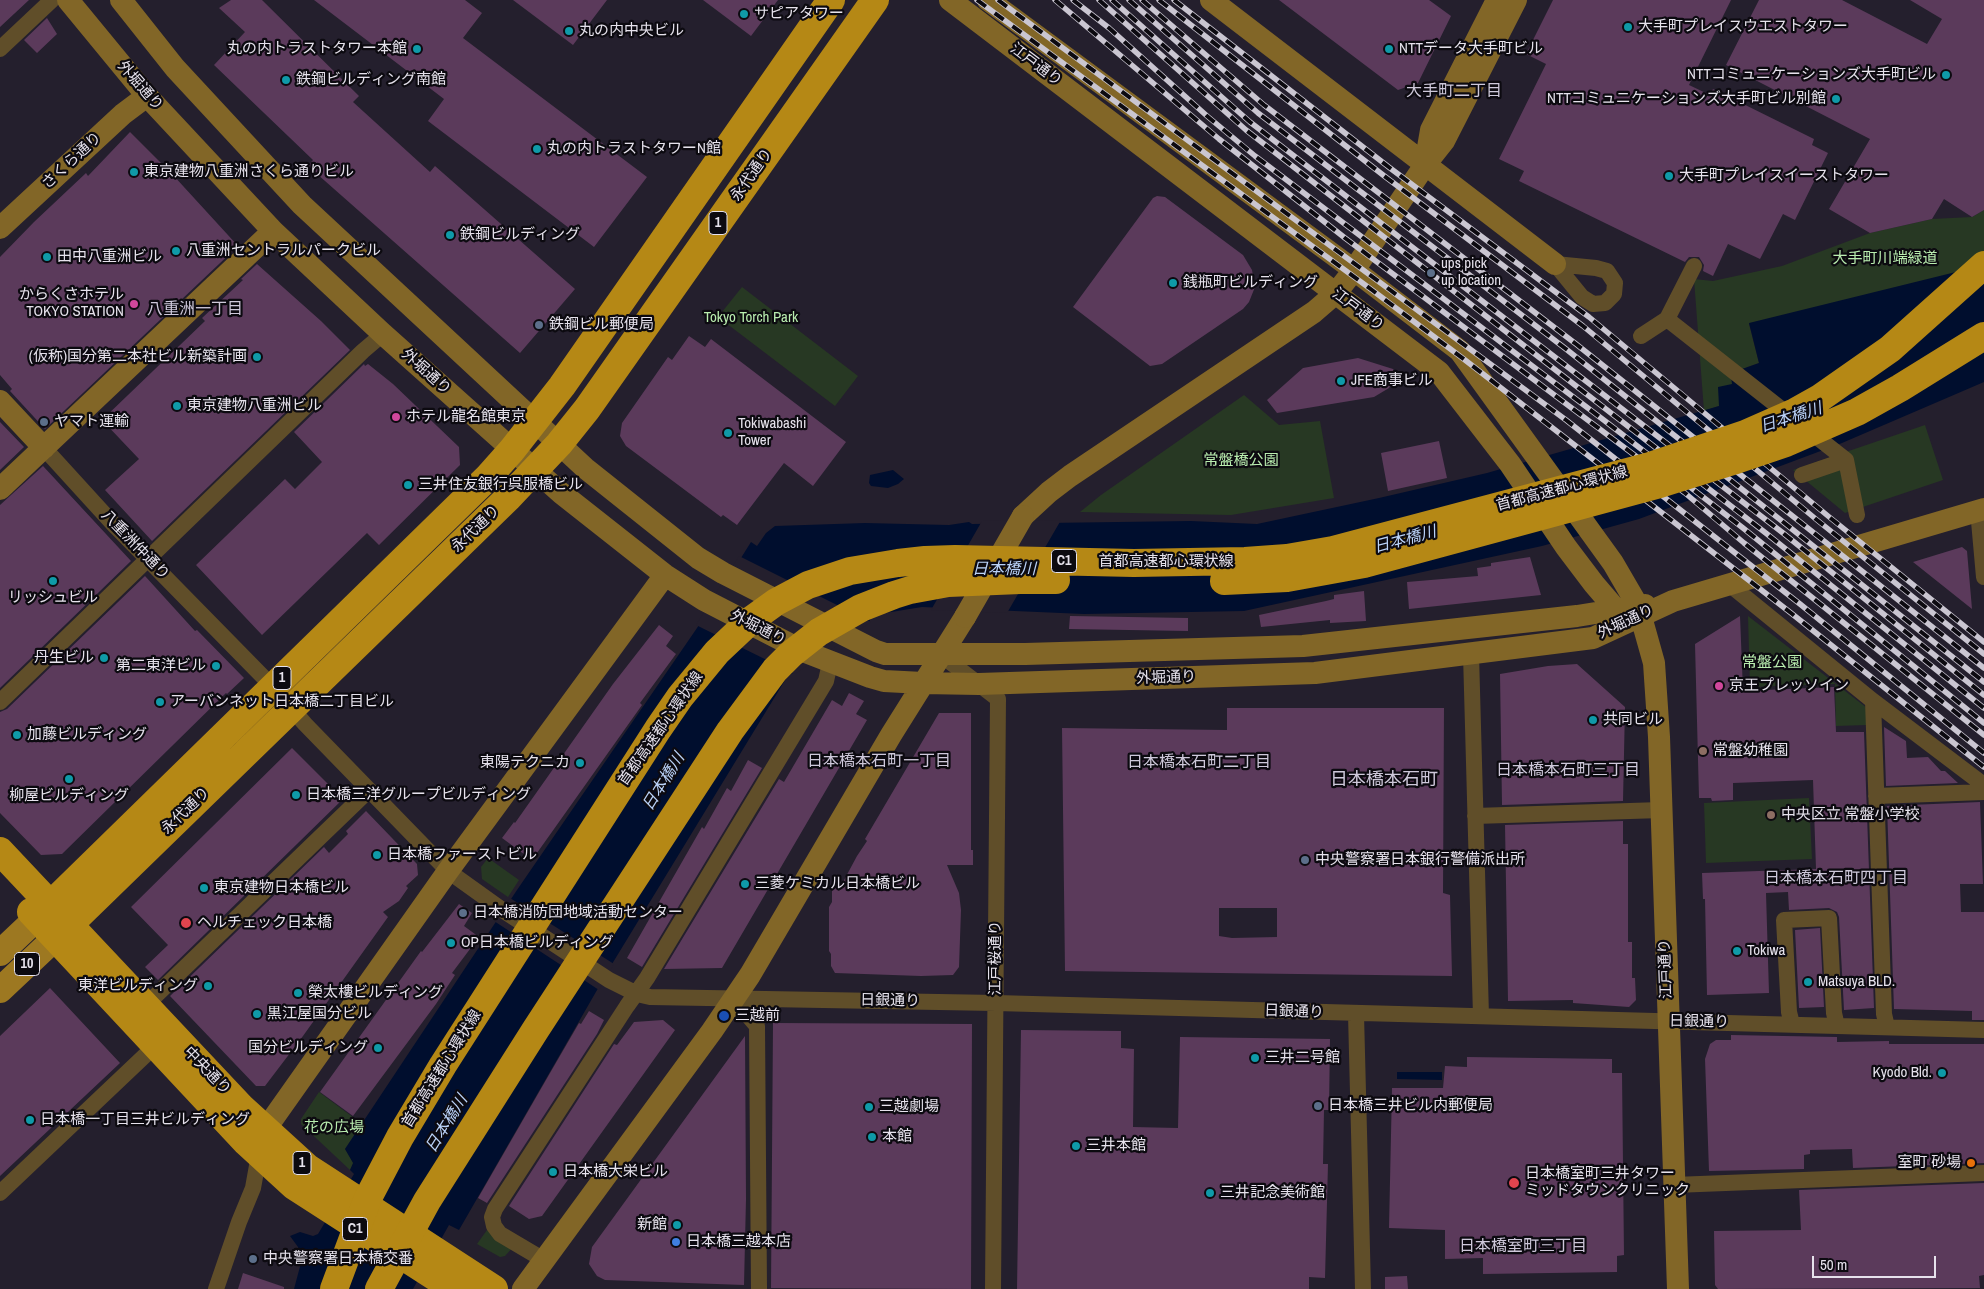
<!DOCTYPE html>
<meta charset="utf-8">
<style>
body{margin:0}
#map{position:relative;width:1984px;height:1289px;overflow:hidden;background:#241f2d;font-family:"Archivo Narrow",sans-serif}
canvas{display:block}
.scale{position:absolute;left:1812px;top:1256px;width:124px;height:22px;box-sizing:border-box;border:2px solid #e6e2ec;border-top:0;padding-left:6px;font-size:15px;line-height:18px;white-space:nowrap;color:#e6e2ec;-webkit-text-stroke:4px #0c0a10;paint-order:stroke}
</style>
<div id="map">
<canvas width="1984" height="1289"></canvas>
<div class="scale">50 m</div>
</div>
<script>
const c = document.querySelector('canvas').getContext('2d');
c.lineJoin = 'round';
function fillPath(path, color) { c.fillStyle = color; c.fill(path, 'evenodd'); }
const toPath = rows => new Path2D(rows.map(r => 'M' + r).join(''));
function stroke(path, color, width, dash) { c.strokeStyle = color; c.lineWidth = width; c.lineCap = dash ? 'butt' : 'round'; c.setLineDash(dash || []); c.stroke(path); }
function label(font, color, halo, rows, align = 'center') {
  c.font = font + ' "Archivo Narrow","Noto Sans JP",sans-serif'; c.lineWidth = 4.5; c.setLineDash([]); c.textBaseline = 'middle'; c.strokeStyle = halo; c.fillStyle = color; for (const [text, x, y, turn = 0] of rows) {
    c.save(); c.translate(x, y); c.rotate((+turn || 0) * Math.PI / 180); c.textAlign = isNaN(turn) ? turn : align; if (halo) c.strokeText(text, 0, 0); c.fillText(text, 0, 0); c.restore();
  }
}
fillPath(toPath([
 [1984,210,1984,267,1749,324,1759,363,1731,373,1732,384,1719,406,1704,411,1694,279,1713,281,1782,266,1870,233,1932,219,1972,217],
 [742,287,858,376,835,406,718,317],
 [1244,395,1279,425,1320,421,1334,498,1231,515,1080,512,1101,495],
 [1925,425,1943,480,1845,513,1793,470],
 [1748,616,1867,708,1867,725,1836,726,1835,684,1750,687],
 [1809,798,1812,859,1706,863,1704,803],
 [488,858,519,880,508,897,482,879,481,867],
 [319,1092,362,1124,345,1149,354,1163,350,1170,301,1124,301,1119],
 [487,1230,514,1246,505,1256,500,1257,477,1244]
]), '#273823');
fillPath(toPath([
 [1984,263,1984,382,1842,443,1639,519,1542,546,1244,611,1084,614,922,607,885,613,876,609,869,622,787,677,612,964,459,1230,449,1225,413,1289,294,1289,302,1259,298,1247,290,1236,300,1232,313,1236,318,1234,354,1174,350,1170,353,1163,345,1149,517,890,697,628,751,542,757,546,766,533,775,526,865,523,949,525,969,522,972,524,1191,521,1257,524,1379,498,1487,473,1719,406,1718,387,1732,384,1731,373,1759,363,1749,323,1968,269],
 [893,470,904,479,898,484,888,488,871,486,869,483,870,475],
 [1397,1072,1442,1072,1442,1080,1397,1079]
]), '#000e2e');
fillPath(toPath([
 [1061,520,1007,613,931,610,982,521],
 [739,556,871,622,795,674,696,625],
 [510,898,614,964,599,990,494,921]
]), '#241f2d');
fillPath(toPath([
 [0,0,29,0,0,27],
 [231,0,262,0,359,96,353,102,430,172,435,166,575,289,520,353,308,166,313,160,214,65,245,32,219,8],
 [314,0,465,0,482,13,463,38,647,177,594,247,428,121,444,99],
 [513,0,607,0,573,45],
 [703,0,778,0,751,36],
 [1279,0,1429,0,1451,16,1418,83,1398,90],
 [1553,0,1731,0,1689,85,1710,95,1713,89,1814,139,1812,145,1828,153,1795,220,1783,214,1760,259,1728,244,1713,276,1703,271,1704,265,1699,257,1689,257,1685,262,1566,204,1519,181,1524,171,1499,159,1546,64,1526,54],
 [1759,0,1842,0,1927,44,1942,19,1910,0,1984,0,1984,210,1972,217,1944,199,1932,219,1870,233,1829,209,1870,139,1726,65],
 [47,18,57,34,37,53,24,40],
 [130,132,173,175,238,246,45,429,10,391,12,389,0,375,0,257,34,222,86,173,88,176],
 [1157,196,1165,197,1243,255,1252,270,1255,287,1249,302,1243,309,1162,364,1150,366,1073,307,1153,198],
 [257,264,321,321,350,350,152,541,105,490,139,459,102,420,205,321,202,318,243,280,241,279],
 [689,336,705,347,711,339,846,442,813,486,784,463,737,525,723,515,721,517,626,446,620,436,622,423,668,357,672,360],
 [1358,358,1393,369,1397,375,1389,388,1374,397,1277,413,1267,400,1303,368],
 [364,364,365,366,368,364,393,384,459,447,460,465,379,545,367,533,262,635,196,565,285,479,295,489,322,462,294,432],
 [0,422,24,447,0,470],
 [1439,441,1447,478,1388,491,1381,453],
 [43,466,131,561,0,688,0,505],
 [1962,547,1967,551,1972,609,1913,562],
 [1530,557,1541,595,1409,609,1407,582,1478,576,1477,568,1491,566,1491,563],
 [145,576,195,631,197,630,244,678,227,694,226,693,62,854,41,855,0,813,0,712,7,709],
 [1364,591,1366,621,1330,623,1330,620,1261,627,1259,615,1326,601,1334,599,1334,595],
 [1070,616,1188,618,1188,631,1069,629],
 [1740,616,1743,691,1834,687,1836,732,1864,732,1874,1008,1844,1010,1839,917,1837,912,1829,908,1789,910,1788,892,1766,893,1769,993,1707,995,1705,899,1703,899,1702,873,1816,869,1813,780,1733,783,1733,800,1712,801,1711,798,1699,798,1695,644],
 [659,625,673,636,666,646,676,654,640,703,642,705,532,860,502,838,514,822,515,823,613,684],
 [1577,664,1625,707,1623,801,1502,805,1500,674,1548,666],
 [849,693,864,701,856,714,867,720,722,968,664,969,779,779,784,782,832,700,842,706],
 [1227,708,1444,708,1443,893,1450,895,1452,976,1065,971,1062,728,1227,730],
 [1219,908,1277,908,1277,937,1232,938,1219,936],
 [939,713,971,713,971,850,973,850,973,865,947,865,959,893,961,910,959,967,953,975,921,976,835,973,831,966,831,954,829,951,829,907,832,902,832,889,836,882,843,882,857,856,867,841,865,839],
 [1884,727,1906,741,1907,758,1928,757,1941,771,1945,771,1958,783,1886,786],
 [292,748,343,799,158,980,145,967,168,945,131,907],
 [748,760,762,768,642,967,627,958,702,827,704,829,727,788,731,791],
 [1980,802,1983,884,1960,884,1961,912,1984,912,1984,1020,1972,1020,1972,1011,1894,1009,1887,806],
 [366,811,417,864,418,875,406,886,408,888,399,901,383,912,388,917,303,1036,265,1086,256,1086,170,996,324,847,329,853,348,834,346,831],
 [1623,821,1623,844,1628,844,1628,942,1632,942,1632,978,1635,978,1636,1000,1629,1007,1573,1003,1573,1000,1508,1001,1505,825],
 [459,904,472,913,464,926,479,937,452,973,455,975,436,1004,353,1116,320,1092,421,951,422,952],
 [1820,928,1824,1007,1799,1008,1795,930],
 [50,988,120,1063,0,1176,0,1036],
 [589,1011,604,1020,597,1034,487,1203,478,1198,550,1073,579,1023,581,1024],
 [663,1020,675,1030,542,1216,529,1219,509,1206,614,1044,617,1045,634,1022],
 [773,1023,972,1024,971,1289,771,1288],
 [1021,1030,1121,1031,1121,1048,1134,1049,1133,1127,1178,1128,1180,1037,1330,1039,1329,1110,1324,1110,1323,1164,1328,1164,1325,1278,1309,1277,1309,1289,1017,1289],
 [1731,1035,1837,1037,1837,1042,1889,1041,1889,1044,1984,1044,1984,1163,1853,1168,1852,1149,1810,1150,1810,1154,1804,1155,1804,1169,1709,1171,1705,1059,1710,1044,1716,1040,1731,1040],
 [745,1036,746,1199,744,1285,605,1280,597,1276,589,1264,592,1247],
 [1467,1057,1612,1059,1612,1073,1622,1073,1624,1255,1617,1256,1617,1272,1483,1274,1483,1258,1445,1259,1445,1230,1389,1228,1392,1088,1443,1088,1445,1066,1467,1067],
 [1984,1183,1984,1275,1979,1276,1980,1288,1718,1289,1715,1285,1714,1231,1801,1230,1799,1190],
 [243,1273,284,1287,284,1289,238,1289],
 [1407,1276,1408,1289,1385,1289,1385,1277]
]), '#5b3a5b');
stroke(toPath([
 [0,49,52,0],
 [1555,264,1596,268,1607,271,1615,283,1614,294,1605,303,1593,304,1582,297,1555,264],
 [1667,319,1694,266],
 [1641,336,1667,319,1846,460,1857,515],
 [44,448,116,527,273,687,305,724,448,871,501,909,609,980,637,994,650,997,996,1003,1984,1030],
 [1802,475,1846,460],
 [1978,510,1984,577],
 [1729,584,1873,701,1984,785],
 [1471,654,1481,1016],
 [941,655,998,699,993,1289],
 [1873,701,1884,1014,1887,1027],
 [0,702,363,351,383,334],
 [1876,796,1984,792],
 [1475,816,1661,810],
 [734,999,757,1026,759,1289],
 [145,1006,369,790],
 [1356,1014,1363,1289],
 [1792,1024,1789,1012,1784,920,1829,918,1834,1013,1837,1026],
 [1674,1185,1984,1173],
 [0,1193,155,1046],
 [544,1260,500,1234,494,1226,492,1217,495,1209,627,1006,647,978,826,681,830,663],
 [216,1289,239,1222,253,1188,260,1149]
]), '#604e29', 16);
stroke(toPath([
 [68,0,147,96,273,231,383,334,561,493,665,575,704,600,803,651,870,677,884,681,923,683,979,684,1315,673,1593,638,1673,601,1984,509],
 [121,0,175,68,302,205,585,468,698,558,723,573,876,651,885,654,1025,654,1303,646,1577,616,1645,605],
 [950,0,1439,372,1510,464,1566,547,1594,584,1624,619],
 [988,0,1354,270,1460,351,1613,563,1638,606,1654,663,1659,737,1678,1289],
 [1211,0,1555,264],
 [1426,159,1431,130,1497,0],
 [0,228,123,114,147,96],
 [0,401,44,448],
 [0,489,273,231],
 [1023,516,1049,492,1070,476,1314,312,1336,293,1354,270,1425,165,1444,141,1516,0],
 [265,1130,448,871,665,575],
 [523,1289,712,1031,750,975,891,735,965,617]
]), '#826627', 22);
stroke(toPath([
 [0,953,37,918],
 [0,990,69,925]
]), '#9d7821', 26);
stroke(toPath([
 [0,851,241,1107,308,1168,494,1289],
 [31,912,246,1142,294,1186,454,1289],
 [37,918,488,477,512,450,562,386,831,0],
 [69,925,509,497,559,444,587,409,875,0]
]), '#b58815', 28);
const rail = toPath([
 [977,0,1372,290,1465,360,1791,613,1984,767],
 [998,0,1566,420,1800,604,1984,753],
 [1055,0,1219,139,1345,238,1685,493,1744,543,1984,735],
 [1073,0,1109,28,1207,116,1255,156,1605,421,1743,528,1984,723],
 [1099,0,1246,130,1767,534,1984,708],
 [1112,0,1250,122,1783,533,1984,695],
 [1129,0,1258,113,1566,349,1984,682],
 [1142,0,1264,105,1576,344,1984,668],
 [1159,0,1383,175,1583,326,1817,520,1984,654],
 [1174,0,1390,168,1589,317,1828,516,1984,642]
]);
stroke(rail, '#cac6d1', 5.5);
stroke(rail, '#0c0a10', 4, [11]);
stroke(toPath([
 [965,617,1023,516]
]), '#826627', 22);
stroke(toPath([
 [1224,581,1287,578,1364,564,1660,484,1733,461,1786,443,1857,412,1900,388,1984,336],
 [334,1289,368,1198,400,1137,443,1065,658,729,680,697,717,652,751,620,776,602,808,585,850,571,898,563,925,560,955,559,1134,563,1245,561,1287,558,1333,550,1650,466,1745,434,1795,412,1820,398,1890,349,1984,265],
 [379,1289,427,1201,536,1029,730,731,775,670,791,654,819,632,861,608,894,595,910,590,948,583,1020,580,1056,580]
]), '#b58815', 28);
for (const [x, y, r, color] of [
 [744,14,5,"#0f9aa8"],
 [1628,27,5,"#0f9aa8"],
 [569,31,5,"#0f9aa8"],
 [417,49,5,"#0f9aa8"],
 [1389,49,5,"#0f9aa8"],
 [1946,75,5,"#0f9aa8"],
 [286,80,5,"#0f9aa8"],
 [1836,99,5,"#0f9aa8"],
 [537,149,5,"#0f9aa8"],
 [134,172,5,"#0f9aa8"],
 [1669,176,5,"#0f9aa8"],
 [450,235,5,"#0f9aa8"],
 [176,251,5,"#0f9aa8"],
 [47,257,5,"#0f9aa8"],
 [1431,273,5,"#5c6f8a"],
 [1173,283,5,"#0f9aa8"],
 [134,304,5,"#d1479c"],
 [539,325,5,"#5c6f8a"],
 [257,357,5,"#0f9aa8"],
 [1341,381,5,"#0f9aa8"],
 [177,406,5,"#0f9aa8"],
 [396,417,5,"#d1479c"],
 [44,422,5,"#5c6f8a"],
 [728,433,5,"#0f9aa8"],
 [408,485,5,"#0f9aa8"],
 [53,581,5,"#0f9aa8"],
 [104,658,5,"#0f9aa8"],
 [216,666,5,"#0f9aa8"],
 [1719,686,5,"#d1479c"],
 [160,702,5,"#0f9aa8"],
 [1593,720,5,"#0f9aa8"],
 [17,735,5,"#0f9aa8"],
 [1703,751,5,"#8d6e63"],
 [580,763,5,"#0f9aa8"],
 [69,779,5,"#0f9aa8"],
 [296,795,5,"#0f9aa8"],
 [1771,815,5,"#8d6e63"],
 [377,855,5,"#0f9aa8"],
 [1305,860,5,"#5c6f8a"],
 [745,884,5,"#0f9aa8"],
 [204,888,5,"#0f9aa8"],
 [463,913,5,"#5c6f8a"],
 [186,923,6,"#e0444e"],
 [451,943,5,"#0f9aa8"],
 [1737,951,5,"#0f9aa8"],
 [1808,982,5,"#0f9aa8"],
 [208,986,5,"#0f9aa8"],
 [298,993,5,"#0f9aa8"],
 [257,1014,5,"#0f9aa8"],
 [724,1016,6,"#1a4fb4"],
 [378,1048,5,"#0f9aa8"],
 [1255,1058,5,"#0f9aa8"],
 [1942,1073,5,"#0f9aa8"],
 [1318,1106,5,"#5c6f8a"],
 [869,1107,5,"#0f9aa8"],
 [30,1120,5,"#0f9aa8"],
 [872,1137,5,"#0f9aa8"],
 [1076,1146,5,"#0f9aa8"],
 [1971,1163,5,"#e8710a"],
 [553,1172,5,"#0f9aa8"],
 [1514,1183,6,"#e0444e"],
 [1210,1193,5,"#0f9aa8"],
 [677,1225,5,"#0f9aa8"],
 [676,1242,5,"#3f7fe0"],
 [253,1259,5,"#5c6f8a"]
]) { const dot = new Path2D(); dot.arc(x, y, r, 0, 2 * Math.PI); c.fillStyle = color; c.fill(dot); stroke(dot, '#0c0a10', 2); }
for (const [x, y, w] of [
 [718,223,18],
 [1064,561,25],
 [282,678,18],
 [27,964,25],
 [302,1163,18],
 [355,1229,25]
]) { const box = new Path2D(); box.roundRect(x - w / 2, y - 11.5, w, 23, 4); c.fillStyle = '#0c0a10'; c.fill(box); stroke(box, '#e6e2ec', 1); }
label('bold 14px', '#e6e2ec', null, [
 ["1",718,223],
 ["C1",1064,561],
 ["1",282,678],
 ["10",27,964],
 ["1",302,1163],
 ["C1",355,1229]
]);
label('15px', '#e6e2ec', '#0c0a10', [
 ["サピアタワー",754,14],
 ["大手町プレイスウエストタワー",1638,27],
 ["丸の内中央ビル",579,31],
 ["丸の内トラストタワー本館",407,49,"right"],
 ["NTTデータ大手町ビル",1399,49],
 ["NTTコミュニケーションズ大手町ビル",1936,75,"right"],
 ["鉄鋼ビルディング南館",296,80],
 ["NTTコミュニケーションズ大手町ビル別館",1826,99,"right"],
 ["丸の内トラストタワーN館",547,149],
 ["東京建物八重洲さくら通りビル",144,172],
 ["大手町プレイスイーストタワー",1679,176],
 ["鉄鋼ビルディング",460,235],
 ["八重洲セントラルパークビル",186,251],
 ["田中八重洲ビル",57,257],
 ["ups pick",1441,264],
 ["up location",1441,281],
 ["銭瓶町ビルディング",1183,283],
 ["からくさホテル",124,295,"right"],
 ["TOKYO STATION",124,312,"right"],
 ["鉄鋼ビル郵便局",549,325],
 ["(仮称)国分第二本社ビル新築計画",247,357,"right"],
 ["JFE商事ビル",1351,381],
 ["東京建物八重洲ビル",187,406],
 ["ホテル龍名館東京",406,417],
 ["ヤマト運輸",54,422],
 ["Tokiwabashi",738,424],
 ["Tower",738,441],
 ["三井住友銀行呉服橋ビル",418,485],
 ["リッシュビル",53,598,"center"],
 ["丹生ビル",94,658,"right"],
 ["第二東洋ビル",206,666,"right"],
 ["京王プレッソイン",1729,686],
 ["アーバンネット日本橋二丁目ビル",170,702],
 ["共同ビル",1603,720],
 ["加藤ビルディング",27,735],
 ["常盤幼稚園",1713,751],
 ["東陽テクニカ",570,763,"right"],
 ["日本橋三洋グループビルディング",306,795],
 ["柳屋ビルディング",69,796,"center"],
 ["中央区立 常盤小学校",1781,815],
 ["日本橋ファーストビル",387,855],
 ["中央警察署日本銀行警備派出所",1315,860],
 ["三菱ケミカル日本橋ビル",755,884],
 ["東京建物日本橋ビル",214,888],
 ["日本橋消防団地域活動センター",473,913],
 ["ヘルチェック日本橋",197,923],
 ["OP日本橋ビルディング",461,943],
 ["Tokiwa",1747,951],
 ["Matsuya BLD.",1818,982],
 ["東洋ビルディング",198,986,"right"],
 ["榮太樓ビルディング",308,993],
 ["黒江屋国分ビル",267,1014],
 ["三越前",735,1016],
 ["国分ビルディング",368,1048,"right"],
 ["三井二号館",1265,1058],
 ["Kyodo Bld.",1932,1073,"right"],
 ["日本橋三井ビル内郵便局",1328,1106],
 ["三越劇場",879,1107],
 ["日本橋一丁目三井ビルディング",40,1120],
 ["本館",882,1137],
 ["三井本館",1086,1146],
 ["室町 砂場",1961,1163,"right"],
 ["日本橋大栄ビル",563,1172],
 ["日本橋室町三井タワー",1525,1174],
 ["ミッドタウンクリニック",1525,1191],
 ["三井記念美術館",1220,1193],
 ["新館",667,1225,"right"],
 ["日本橋三越本店",686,1242],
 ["中央警察署日本橋交番",263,1259]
], 'left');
label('15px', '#e6e2ec', '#0c0a10', [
 ["江戸通り",1036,65,37],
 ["外堀通り",140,86,49],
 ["さくら通り",72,161,-43],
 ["永代通り",752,175,-55],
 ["江戸通り",1358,310,37],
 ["外堀通り",426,372,42],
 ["首都高速都心環状線",1562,489,-15],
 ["永代通り",476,529,-44],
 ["八重洲仲通り",135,545,46],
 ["首都高速都心環状線",1166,562],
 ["外堀通り",1626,622,-25],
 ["外堀通り",758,628,27],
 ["外堀通り",1166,678,-2],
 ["首都高速都心環状線",661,729,-55],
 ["永代通り",186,811,-44],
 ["江戸桜通り",996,958,-90],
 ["江戸通り",1666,969,-92],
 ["日銀通り",890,1001,1],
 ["日銀通り",1294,1012,2],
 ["日銀通り",1699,1022,1],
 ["首都高速都心環状線",442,1069,-58],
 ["中央通り",207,1071,46]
]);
label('15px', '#b9edaf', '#0c0a10', [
 ["大手町川端緑道",1885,259],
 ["Tokyo Torch Park",751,318],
 ["常盤橋公園",1241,461],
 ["常盤公園",1772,663],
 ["花の広場",334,1128]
]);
label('16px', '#cec8da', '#0c0a10', [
 ["大手町二丁目",1454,92],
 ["八重洲一丁目",195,310],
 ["日本橋本石町一丁目",879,762],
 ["日本橋本石町二丁目",1199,763],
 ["日本橋本石町三丁目",1568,771],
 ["日本橋本石町四丁目",1836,879],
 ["日本橋室町三丁目",1523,1247]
]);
label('italic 16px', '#bad2f8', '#0c0a10', [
 ["日本橋川",1791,418,-18],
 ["日本橋川",1405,540,-15],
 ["日本橋川",1004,570],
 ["日本橋川",664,782,-58],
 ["日本橋川",447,1124,-58]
]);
label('18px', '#cec8da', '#0c0a10', [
 ["日本橋本石町",1384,780]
]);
</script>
